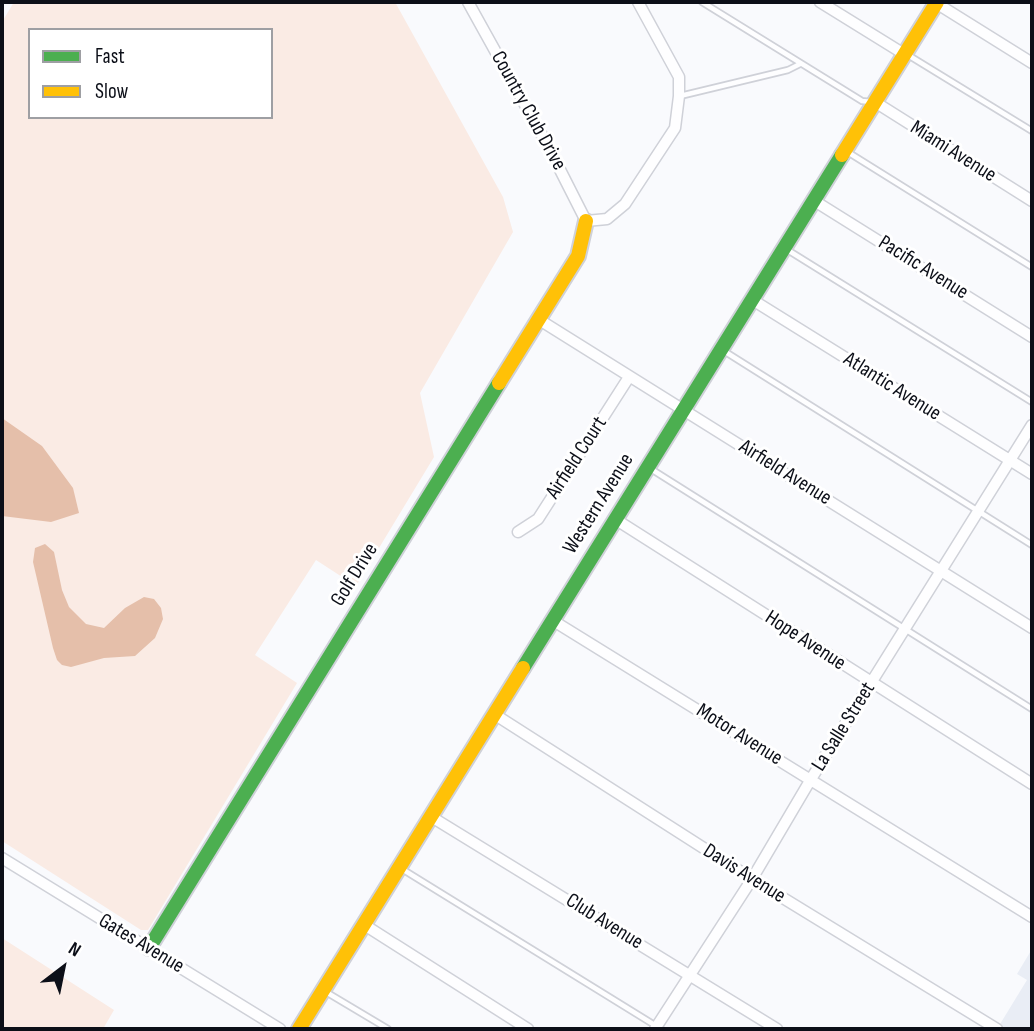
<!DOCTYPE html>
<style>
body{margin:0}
#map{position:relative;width:1034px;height:1031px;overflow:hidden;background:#f9fafd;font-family:"Sofia Sans Condensed",sans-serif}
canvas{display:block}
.frame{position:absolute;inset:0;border:4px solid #0c0f18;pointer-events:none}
.legend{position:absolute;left:28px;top:28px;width:245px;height:91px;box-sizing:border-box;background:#fff;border:2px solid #9e9fa3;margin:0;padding:9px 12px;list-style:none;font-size:21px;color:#0c0f18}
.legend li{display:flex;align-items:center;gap:14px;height:35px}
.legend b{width:35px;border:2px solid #9e9fa3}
.north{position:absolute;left:28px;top:933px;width:70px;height:70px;-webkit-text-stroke:5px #fff;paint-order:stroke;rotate:32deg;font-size:19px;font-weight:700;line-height:28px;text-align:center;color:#0c0f18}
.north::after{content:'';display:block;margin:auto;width:24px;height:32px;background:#0c0f18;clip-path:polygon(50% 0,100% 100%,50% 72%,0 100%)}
</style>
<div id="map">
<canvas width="1034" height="1031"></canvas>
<div class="frame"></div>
<ul class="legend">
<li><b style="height:9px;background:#4caf50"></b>Fast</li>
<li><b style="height:9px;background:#ffc107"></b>Slow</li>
</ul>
<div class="north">N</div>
</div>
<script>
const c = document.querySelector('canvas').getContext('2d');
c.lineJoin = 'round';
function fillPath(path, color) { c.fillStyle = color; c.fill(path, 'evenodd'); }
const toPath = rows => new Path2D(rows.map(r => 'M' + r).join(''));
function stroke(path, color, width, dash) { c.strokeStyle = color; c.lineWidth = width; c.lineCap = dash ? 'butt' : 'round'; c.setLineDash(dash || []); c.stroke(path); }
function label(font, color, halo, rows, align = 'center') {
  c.font = font + ' "Sofia Sans Condensed",sans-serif'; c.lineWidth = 6; c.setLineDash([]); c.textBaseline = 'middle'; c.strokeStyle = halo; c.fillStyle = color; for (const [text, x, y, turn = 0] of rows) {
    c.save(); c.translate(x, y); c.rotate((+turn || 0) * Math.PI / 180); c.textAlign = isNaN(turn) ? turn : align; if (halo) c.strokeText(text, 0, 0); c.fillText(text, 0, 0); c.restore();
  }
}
fillPath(toPath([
 [1032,949,1032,1029,997,1029,1027,980,1017,974]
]), '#e9edf5');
fillPath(toPath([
 [14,2,395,2,503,197,513,232,420,393,434,457,356,586,316,560,255,655,297,683,148,930,141,930,2,841,2,22],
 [30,30,271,30,271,117,30,117],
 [2,938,114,1010,103,1029,2,1029]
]), '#faebe4');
fillPath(toPath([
 [2,418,42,446,73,488,79,513,51,522,2,516],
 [45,544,54,552,62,590,69,607,86,624,104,628,125,608,144,597,154,599,161,608,163,619,155,638,135,656,104,658,71,667,62,665,57,660,53,648,33,562,35,548]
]), '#e5bfaa');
const lane = toPath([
 [702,2,862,101,872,102],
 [908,55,1032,131],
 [680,96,788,70,800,64],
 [846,151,1032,267],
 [786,249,1032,402],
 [724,351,1032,545],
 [651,469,1032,709],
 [402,869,661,1029],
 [326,992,388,1029]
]);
const street = toPath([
 [468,2,549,148,586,221,607,219,625,204,675,128,679,96,679,77,638,2],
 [820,2,904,54],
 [936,3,1032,63],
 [875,102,1032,201],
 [813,200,1032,337],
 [751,299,1032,474],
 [538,319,1032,628],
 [615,519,1032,784],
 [518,532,538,519,629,377],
 [552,620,1032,917],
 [494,714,752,879,997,1029],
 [430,816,777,1029],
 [2,858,280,1029],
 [363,924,528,1029],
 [655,1029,752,879,811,779,1032,425]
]);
const fast = toPath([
 [523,668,842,155],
 [149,948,499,383]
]);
const slow = toPath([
 [842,155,937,2],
 [499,383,578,256,586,221],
 [299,1029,523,668]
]);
stroke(lane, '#cfd1d8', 8);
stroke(street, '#cfd1d8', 13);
stroke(fast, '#cfd1d8', 18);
stroke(slow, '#cfd1d8', 18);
stroke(lane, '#fefeff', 4.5);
stroke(street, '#fefeff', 10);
stroke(fast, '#4caf50', 14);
stroke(slow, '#ffc107', 14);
label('21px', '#0c0f18', '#fff', [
 ["Country Club Drive",528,111,61],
 ["Miami Avenue",953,152,32],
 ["Pacific Avenue",923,268,32],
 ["Atlantic Avenue",892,387,32],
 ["Airfield Court",577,458,-57],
 ["Airfield Avenue",785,473,32],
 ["Western Avenue",599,504,-58],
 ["Golf Drive",355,575,-58],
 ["Hope Avenue",805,641,33],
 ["La Salle Street",844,727,-58],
 ["Motor Avenue",739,735,32],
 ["Davis Avenue",744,874,32],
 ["Club Avenue",604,922,32],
 ["Gates Avenue",141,944,31]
]);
</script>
